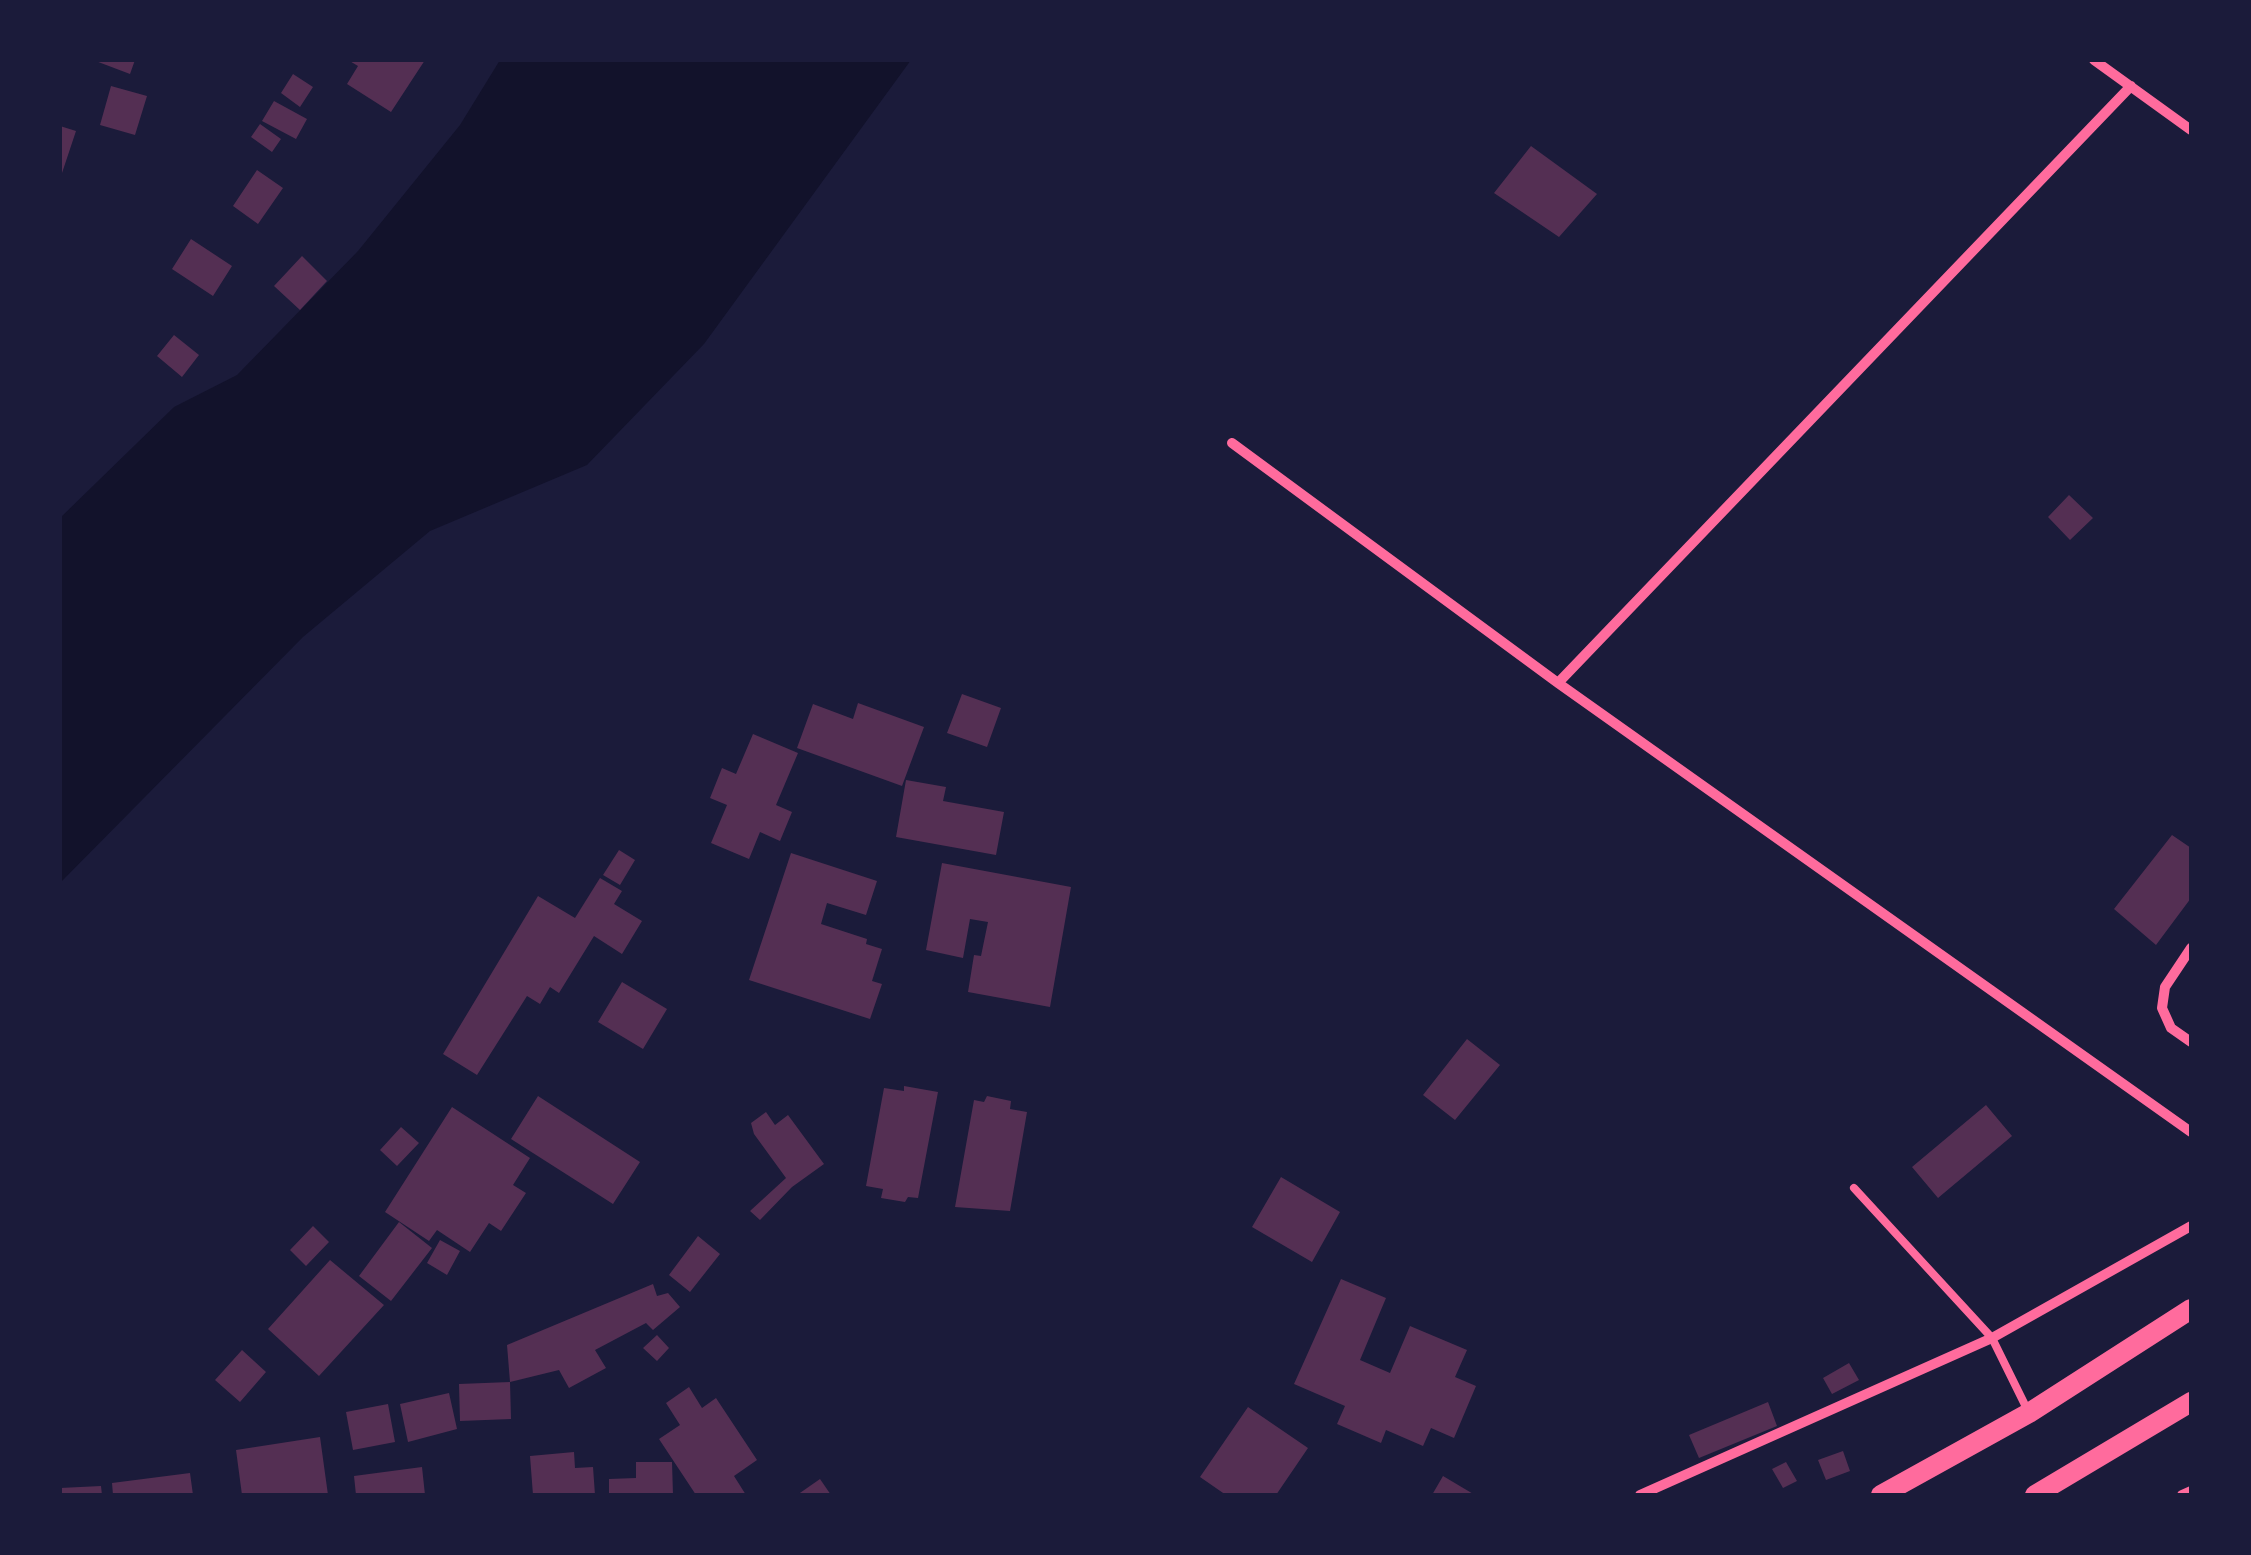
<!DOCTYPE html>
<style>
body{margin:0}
#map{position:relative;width:2251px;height:1555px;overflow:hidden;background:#1b1b3a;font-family:Roboto,sans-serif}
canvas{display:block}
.frame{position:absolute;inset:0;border:62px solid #1b1b3a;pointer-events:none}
</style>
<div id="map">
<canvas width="2251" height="1555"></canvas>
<div class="frame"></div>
</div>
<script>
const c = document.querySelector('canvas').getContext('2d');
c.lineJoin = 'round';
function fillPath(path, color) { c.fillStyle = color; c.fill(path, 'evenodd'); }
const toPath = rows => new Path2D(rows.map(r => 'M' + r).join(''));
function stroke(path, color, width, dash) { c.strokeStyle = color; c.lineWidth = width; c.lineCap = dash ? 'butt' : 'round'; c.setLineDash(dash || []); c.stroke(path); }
fillPath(toPath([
 [500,60,911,60,704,344,587,465,430,531,303,637,60,883,60,518,174,407,237,375,358,251,460,125]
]), '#12122b');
fillPath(toPath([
 [93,60,135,60,130,74],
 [348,60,425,60,391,112,347,84,358,66],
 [293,74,313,87,300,107,281,93],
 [111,86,147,96,135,135,100,125],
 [274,101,307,119,296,139,262,121],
 [260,124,281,139,272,152,251,137],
 [60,126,76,131,61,176,60,176],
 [1531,146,1597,194,1559,237,1494,193],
 [257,170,283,188,258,224,233,206],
 [191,239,232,266,213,296,172,269],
 [302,256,327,281,300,310,274,286],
 [174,335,199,355,182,377,157,356],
 [2069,495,2093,518,2070,540,2048,517],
 [962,694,1001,708,987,747,947,733],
 [858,703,924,727,902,786,797,748,813,704,853,719],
 [753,734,798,753,776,805,792,812,780,841,760,832,749,859,711,843,727,805,710,798,722,768,736,774],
 [906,780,946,787,943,801,1004,812,996,855,896,837],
 [2172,835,2191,848,2191,898,2156,945,2114,909],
 [619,850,635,860,620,885,603,875],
 [791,853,877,881,866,915,827,903,821,924,867,939,866,944,882,949,872,981,882,984,870,1019,749,980],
 [942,863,1071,887,1050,1007,968,992,974,955,981,956,988,922,970,919,963,958,926,950],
 [600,878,622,891,614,904,642,921,622,954,594,936,559,993,550,987,540,1004,527,996,477,1075,443,1054,538,896,575,918],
 [622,982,667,1009,643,1049,598,1022],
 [1467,1039,1500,1065,1455,1120,1423,1095],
 [904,1086,938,1092,918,1198,908,1197,905,1202,881,1198,883,1189,866,1186,884,1088,904,1091],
 [538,1096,640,1162,613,1204,511,1139],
 [987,1096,1011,1101,1010,1109,1027,1112,1010,1211,955,1207,974,1100,984,1102],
 [1986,1105,2012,1136,1938,1198,1912,1167],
 [452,1107,530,1158,513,1185,526,1193,501,1231,489,1223,470,1252,437,1230,429,1241,385,1212],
 [766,1112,775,1125,788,1115,824,1164,792,1187,760,1220,750,1211,786,1178,754,1134,751,1123],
 [401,1127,419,1143,397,1166,380,1150],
 [1281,1177,1340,1212,1312,1262,1252,1227],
 [399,1222,432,1248,391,1301,359,1276],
 [313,1226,329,1242,306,1266,290,1250],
 [698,1236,720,1254,690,1292,669,1275],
 [440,1240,460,1251,447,1275,427,1263],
 [330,1260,384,1305,319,1376,268,1329],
 [1341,1279,1386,1298,1360,1360,1390,1373,1410,1326,1467,1350,1455,1377,1476,1386,1454,1438,1431,1428,1423,1446,1386,1430,1381,1443,1337,1424,1345,1406,1294,1384],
 [653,1284,657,1296,668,1293,680,1307,653,1330,646,1323,595,1350,606,1368,569,1388,559,1370,510,1382,507,1345],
 [657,1335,669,1348,657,1361,643,1348],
 [242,1350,266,1372,240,1402,215,1380],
 [1849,1363,1859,1380,1832,1394,1823,1378],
 [510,1382,511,1419,460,1421,459,1384],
 [689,1387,702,1408,716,1398,757,1460,734,1476,746,1495,696,1495,659,1439,680,1425,666,1403],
 [449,1393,457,1429,408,1442,400,1404],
 [1768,1402,1777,1426,1699,1458,1689,1435],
 [388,1404,395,1442,353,1450,346,1412],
 [1248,1407,1308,1448,1276,1495,1226,1495,1200,1477],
 [320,1437,328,1495,242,1495,236,1450],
 [1843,1451,1850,1471,1826,1480,1818,1460],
 [574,1452,575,1468,593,1467,595,1495,533,1495,530,1456],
 [636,1462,672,1462,673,1495,609,1495,609,1479,636,1478],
 [1786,1462,1797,1481,1783,1488,1772,1469],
 [422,1467,425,1495,356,1495,354,1476],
 [190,1473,193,1495,113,1495,112,1483],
 [1443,1476,1475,1495,1432,1495],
 [820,1479,831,1495,797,1495],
 [101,1486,102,1495,60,1495,60,1488]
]), '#542f53');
stroke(toPath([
 [1854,1188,1992,1338,2027,1409]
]), '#ff6b9d', 8);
stroke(toPath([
 [2094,60,2191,130],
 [1232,443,1558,683,2191,1132],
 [1558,683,2131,86],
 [2191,948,2165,987,2162,1008,2171,1028,2191,1042],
 [1640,1495,1992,1338,2191,1226],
 [2182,1495,2191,1491]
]), '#ff6b9d', 10);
stroke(toPath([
 [1881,1495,2029,1413,2191,1309],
 [2035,1495,2191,1402]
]), '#ff6b9d', 20);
</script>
